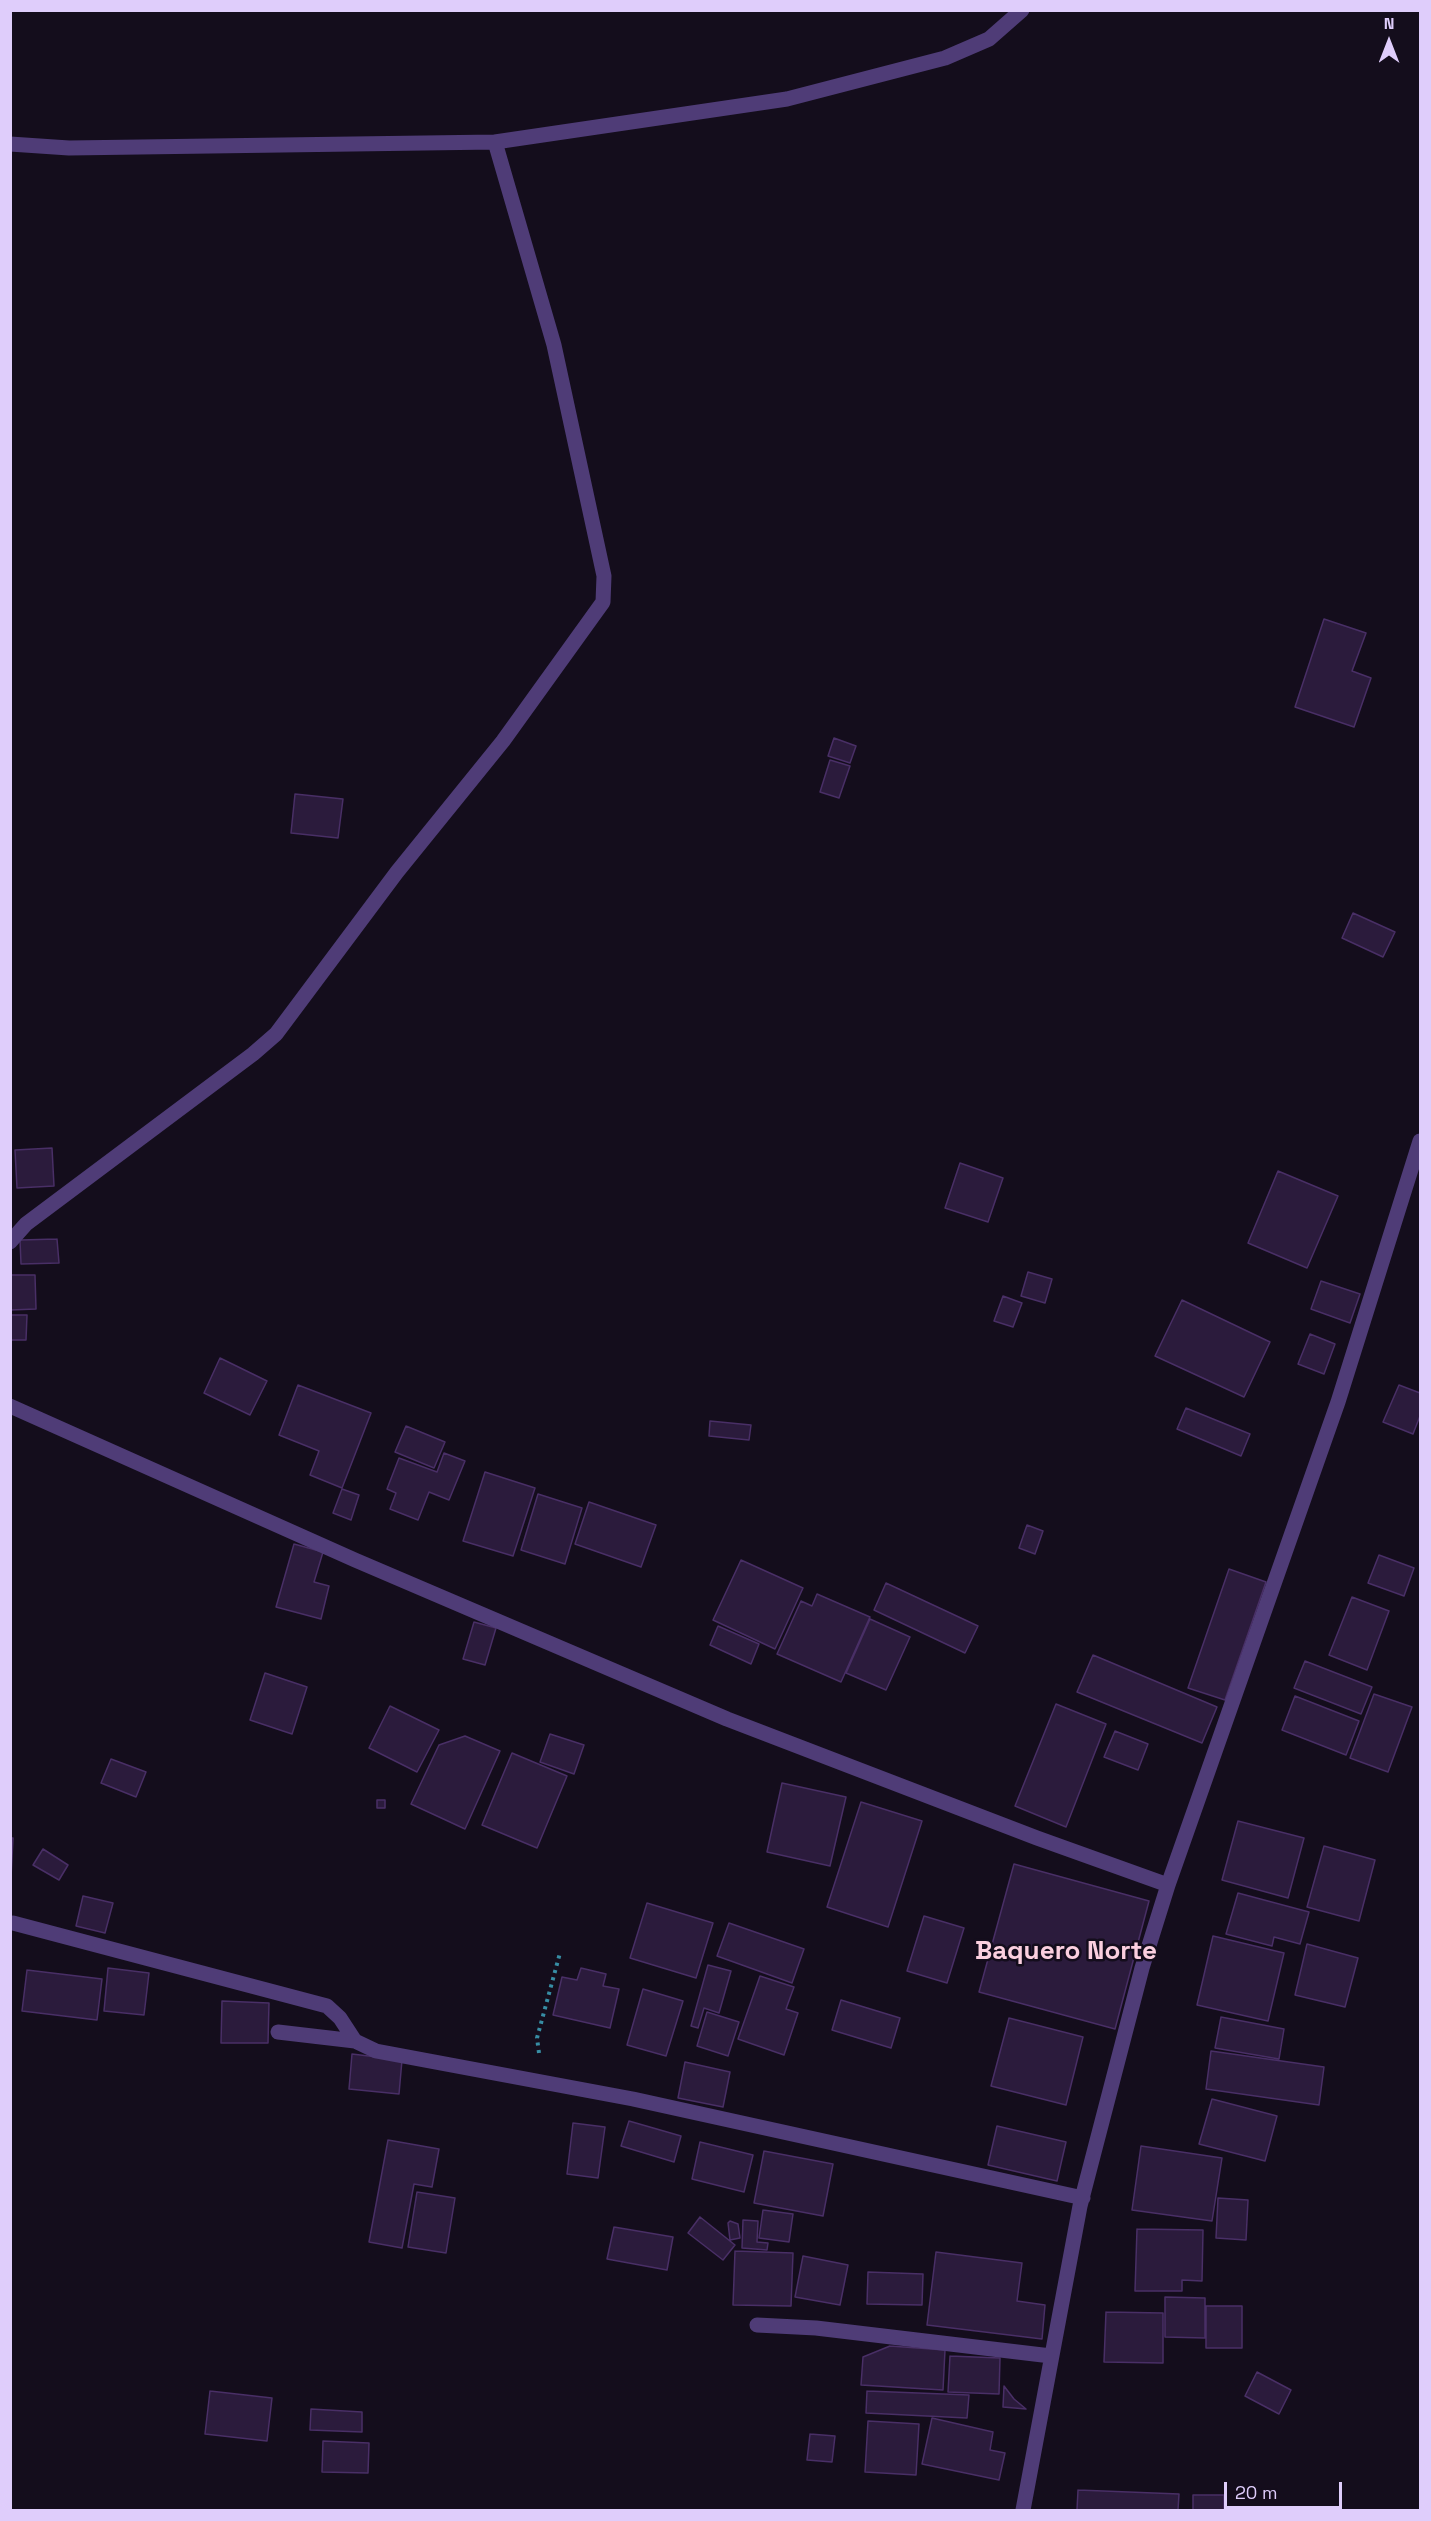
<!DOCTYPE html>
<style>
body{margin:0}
#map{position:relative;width:1431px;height:2521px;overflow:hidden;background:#140d1c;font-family:"Space Grotesk",sans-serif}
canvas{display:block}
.frame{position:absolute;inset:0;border:12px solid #dfcdfb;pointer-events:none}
.north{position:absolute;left:1359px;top:12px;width:60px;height:60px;-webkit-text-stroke:4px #140d1c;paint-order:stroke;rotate:0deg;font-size:16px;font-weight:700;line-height:24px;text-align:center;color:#dfcdfb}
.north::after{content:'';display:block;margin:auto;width:21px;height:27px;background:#dfcdfb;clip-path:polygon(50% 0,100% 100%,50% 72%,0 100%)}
.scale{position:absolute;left:1224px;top:2482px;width:118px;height:27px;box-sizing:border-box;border:3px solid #dfcdfb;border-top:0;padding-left:8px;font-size:18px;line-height:21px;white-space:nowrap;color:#dfcdfb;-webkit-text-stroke:4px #140d1c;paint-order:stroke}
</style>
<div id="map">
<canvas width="1431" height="2521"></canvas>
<div class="frame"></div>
<div class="north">N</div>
<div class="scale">20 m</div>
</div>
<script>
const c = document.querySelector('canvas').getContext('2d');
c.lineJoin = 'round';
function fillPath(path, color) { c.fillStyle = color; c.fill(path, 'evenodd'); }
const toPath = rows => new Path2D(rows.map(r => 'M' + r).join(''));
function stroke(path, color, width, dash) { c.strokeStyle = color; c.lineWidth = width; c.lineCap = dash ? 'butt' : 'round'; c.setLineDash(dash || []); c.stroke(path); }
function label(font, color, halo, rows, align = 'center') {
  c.font = font + ' "Space Grotesk",sans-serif'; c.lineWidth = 5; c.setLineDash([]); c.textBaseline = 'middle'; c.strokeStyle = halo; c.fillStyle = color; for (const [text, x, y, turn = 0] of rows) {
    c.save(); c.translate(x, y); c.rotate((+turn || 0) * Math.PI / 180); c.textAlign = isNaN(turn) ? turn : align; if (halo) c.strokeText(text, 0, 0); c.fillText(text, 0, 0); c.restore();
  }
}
const building = toPath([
 [1324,619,1366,633,1352,671,1371,678,1354,727,1295,707,1324,619],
 [834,738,856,746,850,763,828,756,834,738],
 [830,760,850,766,839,798,820,792,830,760],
 [295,794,343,799,338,838,291,833,295,794],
 [1353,913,1395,932,1383,957,1342,938,1353,913],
 [52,1148,54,1186,17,1188,15,1150,52,1148],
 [960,1163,1003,1178,988,1222,945,1208,960,1163],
 [1278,1171,1338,1196,1307,1268,1248,1243,1278,1171],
 [57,1239,59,1263,21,1264,20,1240,57,1239],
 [1028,1272,1052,1279,1045,1303,1021,1296,1028,1272],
 [10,1275,35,1275,36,1309,10,1310,10,1275],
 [1321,1281,1360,1294,1350,1323,1311,1309,1321,1281],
 [1003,1296,1022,1303,1013,1327,994,1321,1003,1296],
 [1182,1300,1270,1342,1244,1397,1155,1356,1182,1300],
 [10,1315,27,1315,26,1340,10,1340,10,1315],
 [1310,1334,1335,1344,1324,1374,1298,1364,1310,1334],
 [220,1358,267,1381,250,1415,204,1393,220,1358],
 [298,1385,371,1413,342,1488,310,1475,319,1451,279,1435,298,1385],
 [1399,1385,1420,1393,1420,1416,1413,1434,1383,1422,1399,1385],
 [1186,1408,1250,1434,1241,1456,1177,1429,1186,1408],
 [710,1421,751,1425,749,1440,709,1436,710,1421],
 [406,1426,445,1442,434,1468,395,1452,406,1426],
 [444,1453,465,1461,449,1500,429,1492,418,1520,390,1509,396,1493,387,1489,399,1458,437,1472,444,1453],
 [485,1472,535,1488,513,1556,463,1541,485,1472],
 [342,1489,359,1495,351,1520,333,1513,342,1489],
 [538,1494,582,1508,565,1564,521,1550,538,1494],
 [589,1502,656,1525,641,1567,575,1544,589,1502],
 [1027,1525,1043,1531,1035,1554,1019,1548,1027,1525],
 [294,1544,323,1552,314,1582,329,1586,321,1619,276,1607,294,1544],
 [1379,1555,1414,1568,1404,1596,1368,1583,1379,1555],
 [741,1560,803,1588,775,1649,713,1620,741,1560],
 [1229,1569,1266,1582,1225,1700,1188,1688,1229,1569],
 [886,1583,978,1626,965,1653,874,1610,886,1583],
 [817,1594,870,1617,841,1682,777,1654,801,1601,812,1606,817,1594],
 [1352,1597,1389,1611,1367,1670,1329,1655,1352,1597],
 [870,1619,910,1637,886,1690,846,1673,870,1619],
 [474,1622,496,1628,485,1665,463,1659,474,1622],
 [718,1626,759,1644,751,1664,710,1645,718,1626],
 [1093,1655,1217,1707,1202,1743,1077,1692,1093,1655],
 [1305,1661,1372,1687,1361,1714,1294,1688,1305,1661],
 [265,1673,307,1687,292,1734,250,1720,265,1673],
 [1374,1694,1412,1707,1388,1772,1350,1758,1374,1694],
 [1295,1696,1359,1721,1346,1755,1282,1730,1295,1696],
 [1056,1704,1106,1724,1066,1827,1015,1806,1056,1704],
 [390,1706,439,1730,417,1772,369,1748,390,1706],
 [1115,1731,1148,1744,1138,1770,1104,1757,1115,1731],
 [550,1734,584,1745,574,1774,540,1762,550,1734],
 [465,1736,500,1751,465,1829,411,1804,439,1745,465,1736],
 [512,1753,567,1776,537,1848,482,1825,512,1753],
 [111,1759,146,1772,136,1797,101,1783,111,1759],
 [782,1783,846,1797,830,1866,767,1852,782,1783],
 [377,1800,385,1800,385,1808,377,1808,377,1800],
 [861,1802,922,1821,888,1927,827,1907,861,1802],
 [1238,1821,1304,1838,1288,1898,1222,1880,1238,1821],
 [10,1838,13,1838,10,1897,10,1838],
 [1324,1846,1375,1860,1359,1921,1307,1907,1324,1846],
 [43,1849,68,1865,59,1880,33,1865,43,1849],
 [1014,1864,1149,1901,1115,2029,979,1992,1014,1864],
 [1238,1893,1309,1912,1300,1944,1274,1937,1272,1946,1226,1934,1238,1893],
 [83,1896,113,1903,105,1933,76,1926,83,1896],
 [647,1903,713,1923,696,1978,630,1958,647,1903],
 [924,1916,964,1928,947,1983,907,1971,924,1916],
 [729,1923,804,1949,792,1983,717,1956,729,1923],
 [1213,1936,1284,1953,1268,2021,1197,2005,1213,1936],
 [1307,1944,1358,1958,1345,2007,1295,1995,1307,1944],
 [708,1965,731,1971,719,2013,704,2008,698,2028,691,2026,708,1965],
 [108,1968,149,1973,144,2015,104,2011,108,1968],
 [581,1968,606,1974,603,1986,619,1989,610,2028,553,2015,562,1977,577,1980,581,1968],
 [27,1970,102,1979,97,2020,22,2011,27,1970],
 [760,1976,794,1987,786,2009,798,2013,784,2055,738,2039,760,1976],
 [643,1989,683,2001,666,2056,627,2045,643,1989],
 [841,2000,900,2018,891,2048,832,2030,841,2000],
 [222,2001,269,2003,268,2043,221,2043,222,2001],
 [707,2012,739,2022,728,2056,697,2046,707,2012],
 [1221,2017,1284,2029,1279,2059,1215,2048,1221,2017],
 [1009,2018,1083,2037,1066,2105,991,2086,1009,2018],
 [1211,2051,1324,2067,1319,2105,1206,2089,1211,2051],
 [352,2054,402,2060,399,2094,349,2089,352,2054],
 [685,2062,730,2072,723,2107,678,2098,685,2062],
 [1212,2099,1277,2116,1265,2161,1199,2144,1212,2099],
 [629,2121,681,2136,674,2162,621,2146,629,2121],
 [573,2123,605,2127,598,2178,567,2174,573,2123],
 [997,2126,1066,2142,1057,2181,988,2165,997,2126],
 [388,2140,439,2149,432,2187,414,2184,402,2248,369,2242,388,2140],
 [700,2142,753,2155,744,2192,692,2179,700,2142],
 [1141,2146,1222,2158,1212,2221,1132,2210,1141,2146],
 [764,2151,833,2164,823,2216,754,2203,764,2151],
 [417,2192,455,2198,446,2253,408,2247,417,2192],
 [1218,2198,1248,2200,1246,2240,1216,2238,1218,2198],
 [763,2210,793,2214,789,2242,759,2238,763,2210],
 [700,2217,735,2245,723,2260,688,2233,700,2217],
 [743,2220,758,2221,757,2242,768,2243,767,2250,742,2248,743,2220],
 [730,2221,738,2224,740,2238,730,2240,728,2223,730,2221],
 [614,2227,673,2237,667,2270,607,2259,614,2227],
 [1137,2229,1203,2230,1202,2281,1182,2280,1182,2291,1135,2291,1137,2229],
 [735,2251,793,2253,791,2306,733,2305,735,2251],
 [936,2252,1022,2263,1017,2301,1045,2305,1042,2339,927,2325,936,2252],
 [803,2256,848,2265,840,2305,795,2297,803,2256],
 [868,2272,923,2274,922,2305,867,2304,868,2272],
 [1165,2297,1205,2298,1205,2338,1165,2337,1165,2297],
 [1206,2306,1242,2306,1242,2348,1206,2348,1206,2306],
 [1106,2312,1163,2313,1163,2363,1104,2362,1106,2312],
 [890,2346,945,2350,943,2390,861,2385,863,2357,890,2346],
 [950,2356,1000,2358,999,2394,948,2392,950,2356],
 [1257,2372,1291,2390,1279,2414,1245,2396,1257,2372],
 [1004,2386,1014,2399,1026,2409,1003,2407,1004,2386],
 [210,2391,272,2398,267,2441,205,2434,210,2391],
 [867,2391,969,2395,967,2418,866,2413,867,2391],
 [311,2409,362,2412,362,2432,310,2430,311,2409],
 [932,2418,993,2432,990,2450,1005,2453,999,2480,922,2464,932,2418],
 [868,2421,919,2424,916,2475,865,2472,868,2421],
 [810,2434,835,2436,832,2462,807,2460,810,2434],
 [323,2441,369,2443,368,2473,322,2472,323,2441],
 [1078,2490,1179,2494,1178,2510,1077,2510,1078,2490],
 [1193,2495,1224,2495,1224,2510,1193,2510,1193,2495]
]);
fillPath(building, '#2b1b3c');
stroke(building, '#492f66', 1.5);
stroke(toPath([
 [539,2053,537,2038,560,1953]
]), '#378da4', 4, [3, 4.5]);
stroke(toPath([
 [495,142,787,99,945,58,989,39,1022,10],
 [10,144,69,148,495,142,554,345,604,576,603,602,503,741,397,872,276,1034,253,1054,26,1224,10,1242],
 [10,1406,355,1560,727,1719,1037,1838,1168,1885],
 [13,1923,327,2006,340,2018,355,2041,376,2051,633,2099,1083,2198],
 [278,2032,355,2041],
 [757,2325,816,2328,1051,2356],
 [1023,2510,1080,2206,1142,1968,1168,1885,1338,1402,1420,1141]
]), '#4f3c77', 15);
label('bold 26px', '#fbcfdf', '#140d1c', [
 ["Baquero Norte",1066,1952]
]);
</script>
